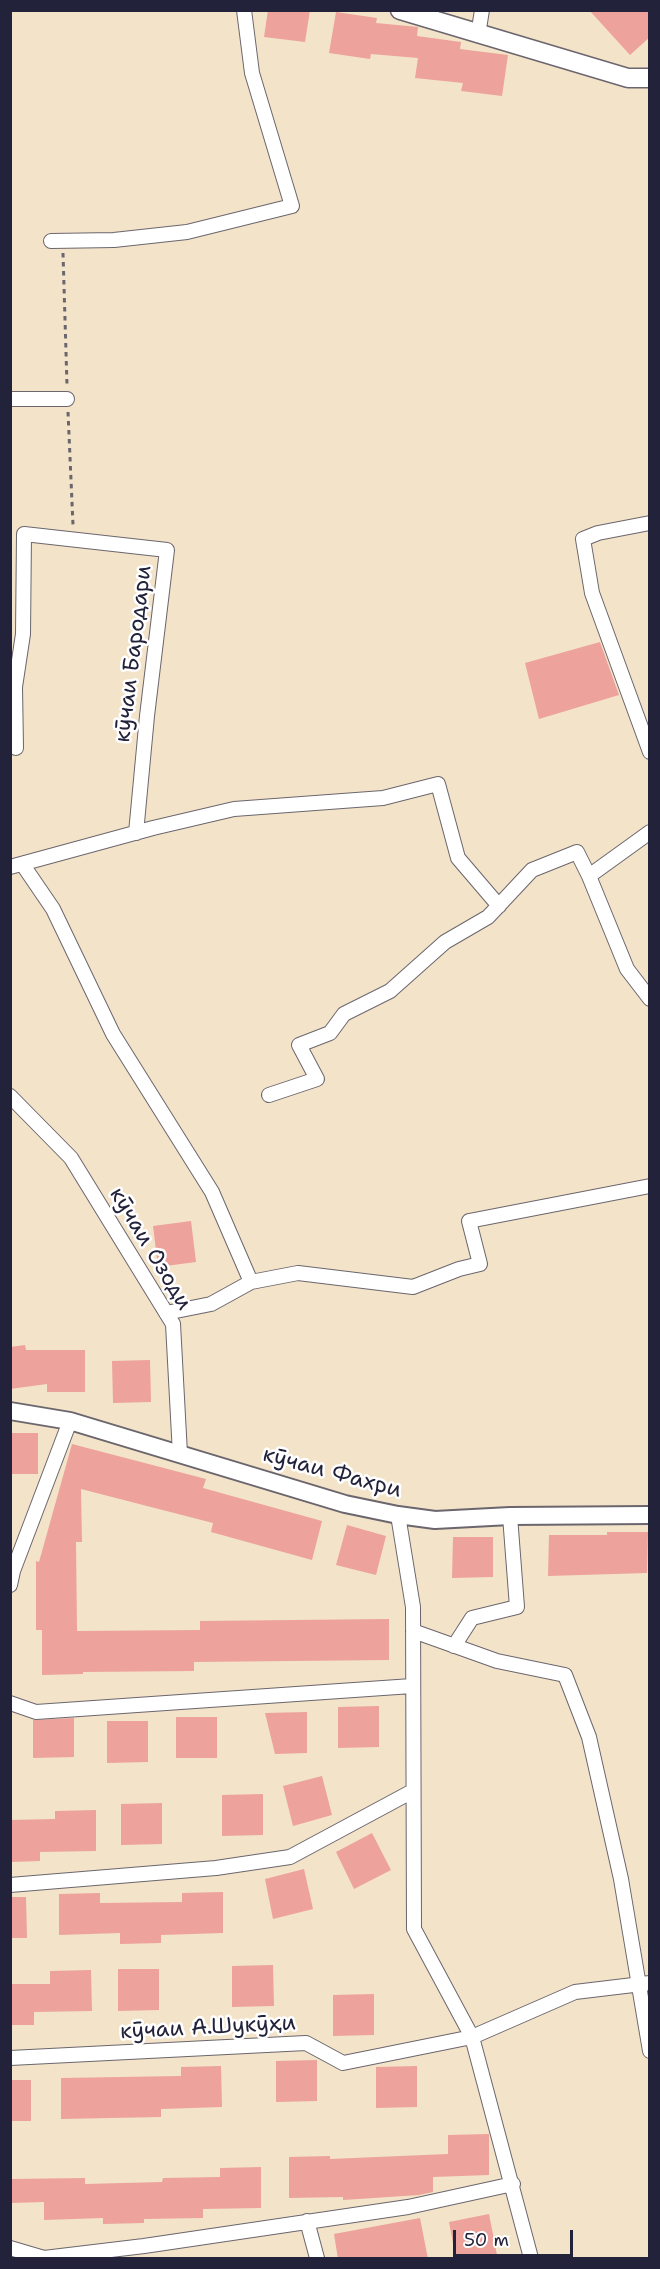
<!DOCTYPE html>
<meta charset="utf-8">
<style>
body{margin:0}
#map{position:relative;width:660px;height:2269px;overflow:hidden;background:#f3e3c9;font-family:"Shantell Sans",sans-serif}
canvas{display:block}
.frame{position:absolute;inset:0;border:12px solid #22223b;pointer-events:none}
.scale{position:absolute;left:453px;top:2230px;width:120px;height:27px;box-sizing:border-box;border:3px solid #22223b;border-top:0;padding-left:8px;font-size:18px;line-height:21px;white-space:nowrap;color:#22223b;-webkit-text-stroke:4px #fff;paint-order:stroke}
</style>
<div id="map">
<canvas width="660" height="2269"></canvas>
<div class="frame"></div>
<div class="scale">50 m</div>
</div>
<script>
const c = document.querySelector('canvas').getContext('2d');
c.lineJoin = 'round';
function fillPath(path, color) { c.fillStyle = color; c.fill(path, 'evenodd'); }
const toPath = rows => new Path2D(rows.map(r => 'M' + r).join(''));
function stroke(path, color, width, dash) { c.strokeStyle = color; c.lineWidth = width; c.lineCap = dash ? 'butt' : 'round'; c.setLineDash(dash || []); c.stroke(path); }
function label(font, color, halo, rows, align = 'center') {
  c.font = font + ' "Shantell Sans",sans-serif'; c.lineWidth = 5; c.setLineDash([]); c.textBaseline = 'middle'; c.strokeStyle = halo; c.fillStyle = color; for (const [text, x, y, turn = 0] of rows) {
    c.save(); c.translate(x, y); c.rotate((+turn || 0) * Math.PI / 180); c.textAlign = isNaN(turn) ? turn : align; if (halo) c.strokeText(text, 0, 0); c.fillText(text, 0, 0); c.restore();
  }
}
fillPath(toPath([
 [268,10,310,10,305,42,264,37],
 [589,10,650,10,650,37,630,55],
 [336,12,377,18,376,23,418,27,417,36,461,42,460,49,508,55,502,96,461,91,463,83,415,78,418,58,371,54,370,59,329,53],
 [600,642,619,695,539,719,525,663],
 [191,1221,196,1262,158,1267,153,1226],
 [25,1345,26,1350,85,1350,85,1392,47,1392,47,1384,10,1389,10,1347],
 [150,1360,151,1402,113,1403,112,1361],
 [10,1433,38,1433,38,1474,10,1474],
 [72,1444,206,1479,203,1488,322,1521,312,1560,211,1532,213,1523,81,1489,82,1542,76,1542,77,1631,200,1630,200,1621,389,1619,389,1660,194,1662,194,1671,83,1672,83,1674,42,1675,42,1630,36,1630,36,1561,39,1562],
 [347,1525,386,1536,376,1575,336,1565],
 [607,1532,648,1532,647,1573,548,1576,549,1535,607,1535],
 [453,1537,493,1537,493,1577,452,1578],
 [379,1706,379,1747,338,1748,338,1707],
 [307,1712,307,1753,275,1754,265,1713],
 [176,1717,217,1717,217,1758,176,1758],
 [74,1718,74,1757,33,1758,33,1720],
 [107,1721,148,1721,148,1762,107,1763],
 [322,1776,332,1815,293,1826,283,1786],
 [263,1794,263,1835,222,1836,222,1795],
 [162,1803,162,1844,121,1845,121,1804],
 [96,1810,96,1851,40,1852,40,1861,10,1862,10,1820,55,1819,55,1811],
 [372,1833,391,1870,354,1889,336,1852],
 [304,1869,313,1909,273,1919,265,1879],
 [223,1892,223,1933,161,1935,161,1943,120,1944,120,1933,59,1935,59,1894,100,1893,100,1903,182,1902,182,1893],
 [10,1897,26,1897,27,1938,10,1938],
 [273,1965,274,2006,232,2007,232,1966],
 [118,1969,159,1969,159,2010,118,2011],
 [91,1970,92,2011,34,2012,34,2025,10,2025,10,1984,50,1984,50,1971],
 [374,1994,374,2035,333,2036,333,1995],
 [317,2060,317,2101,276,2102,276,2061],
 [221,2066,222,2107,161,2109,161,2117,61,2119,61,2078,181,2076,181,2067],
 [417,2066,417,2107,376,2108,376,2067],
 [10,2080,31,2080,31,2121,10,2121],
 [489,2134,489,2175,433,2177,433,2192,419,2195,343,2200,343,2197,289,2198,289,2157,330,2156,330,2159,448,2154,448,2135],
 [261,2167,261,2208,203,2209,203,2218,144,2219,144,2223,103,2224,103,2218,44,2220,44,2202,10,2203,10,2179,85,2178,85,2184,162,2182,163,2178,220,2177,220,2168],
 [489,2214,497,2255,456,2259,449,2222],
 [420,2218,428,2259,338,2259,334,2234]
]), '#eda29b');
const minor = toPath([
 [478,35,482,10],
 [51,241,114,240,187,232,292,206,252,73,244,10],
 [10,399,67,399],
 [650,523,598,533,583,539,592,593,650,752],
 [16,748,15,687,23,634,24,534,167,550,147,716,136,833],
 [650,832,589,876,627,969,650,999],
 [23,865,53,909,113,1034,212,1192,251,1282],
 [10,867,153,828,234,809,383,798,438,784,458,858,499,906],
 [269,1095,317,1079,299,1045,330,1033,344,1014,390,991,445,942,488,917,532,870,577,852,589,876],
 [10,1096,71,1158,173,1324,180,1454],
 [166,1313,211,1304,251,1282,298,1273,413,1287,459,1269,480,1264,469,1221,650,1186],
 [398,1515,413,1607,414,1929,472,2037,531,2258],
 [10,1585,13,1571,70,1421],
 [413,1631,497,1661,565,1675,589,1737,621,1879,650,2051],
 [454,1646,472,1618,517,1607,510,1516],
 [10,1703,36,1712,412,1686],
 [10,1885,216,1868,290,1857,411,1792],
 [10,2058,306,2043,343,2063,472,2037,575,1992,650,1983],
 [307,2221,317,2258],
 [10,2248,44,2258,144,2246,408,2207,513,2184]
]);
const tertiary = toPath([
 [10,1411,70,1421,345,1504,398,1515,435,1520,510,1516,650,1515]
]);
const secondary = toPath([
 [400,10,628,78,650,78]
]);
stroke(minor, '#6b666d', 16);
stroke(tertiary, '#6b666d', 20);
stroke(secondary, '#6b666d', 21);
stroke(toPath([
 [63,253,67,385],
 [68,412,73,525]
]), '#6b666d', 3, [4.5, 4.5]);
stroke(minor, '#fff', 14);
stroke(tertiary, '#fff', 16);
stroke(secondary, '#fff', 18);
label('22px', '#22223b', '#fff', [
 ["кӯчаи Бародари",134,654,-83],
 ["кӯчаи Озоди",150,1249,59],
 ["кӯчаи Фахри",332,1473,15],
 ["кӯчаи А.Шукӯҳи",208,2028,-3]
]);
</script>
